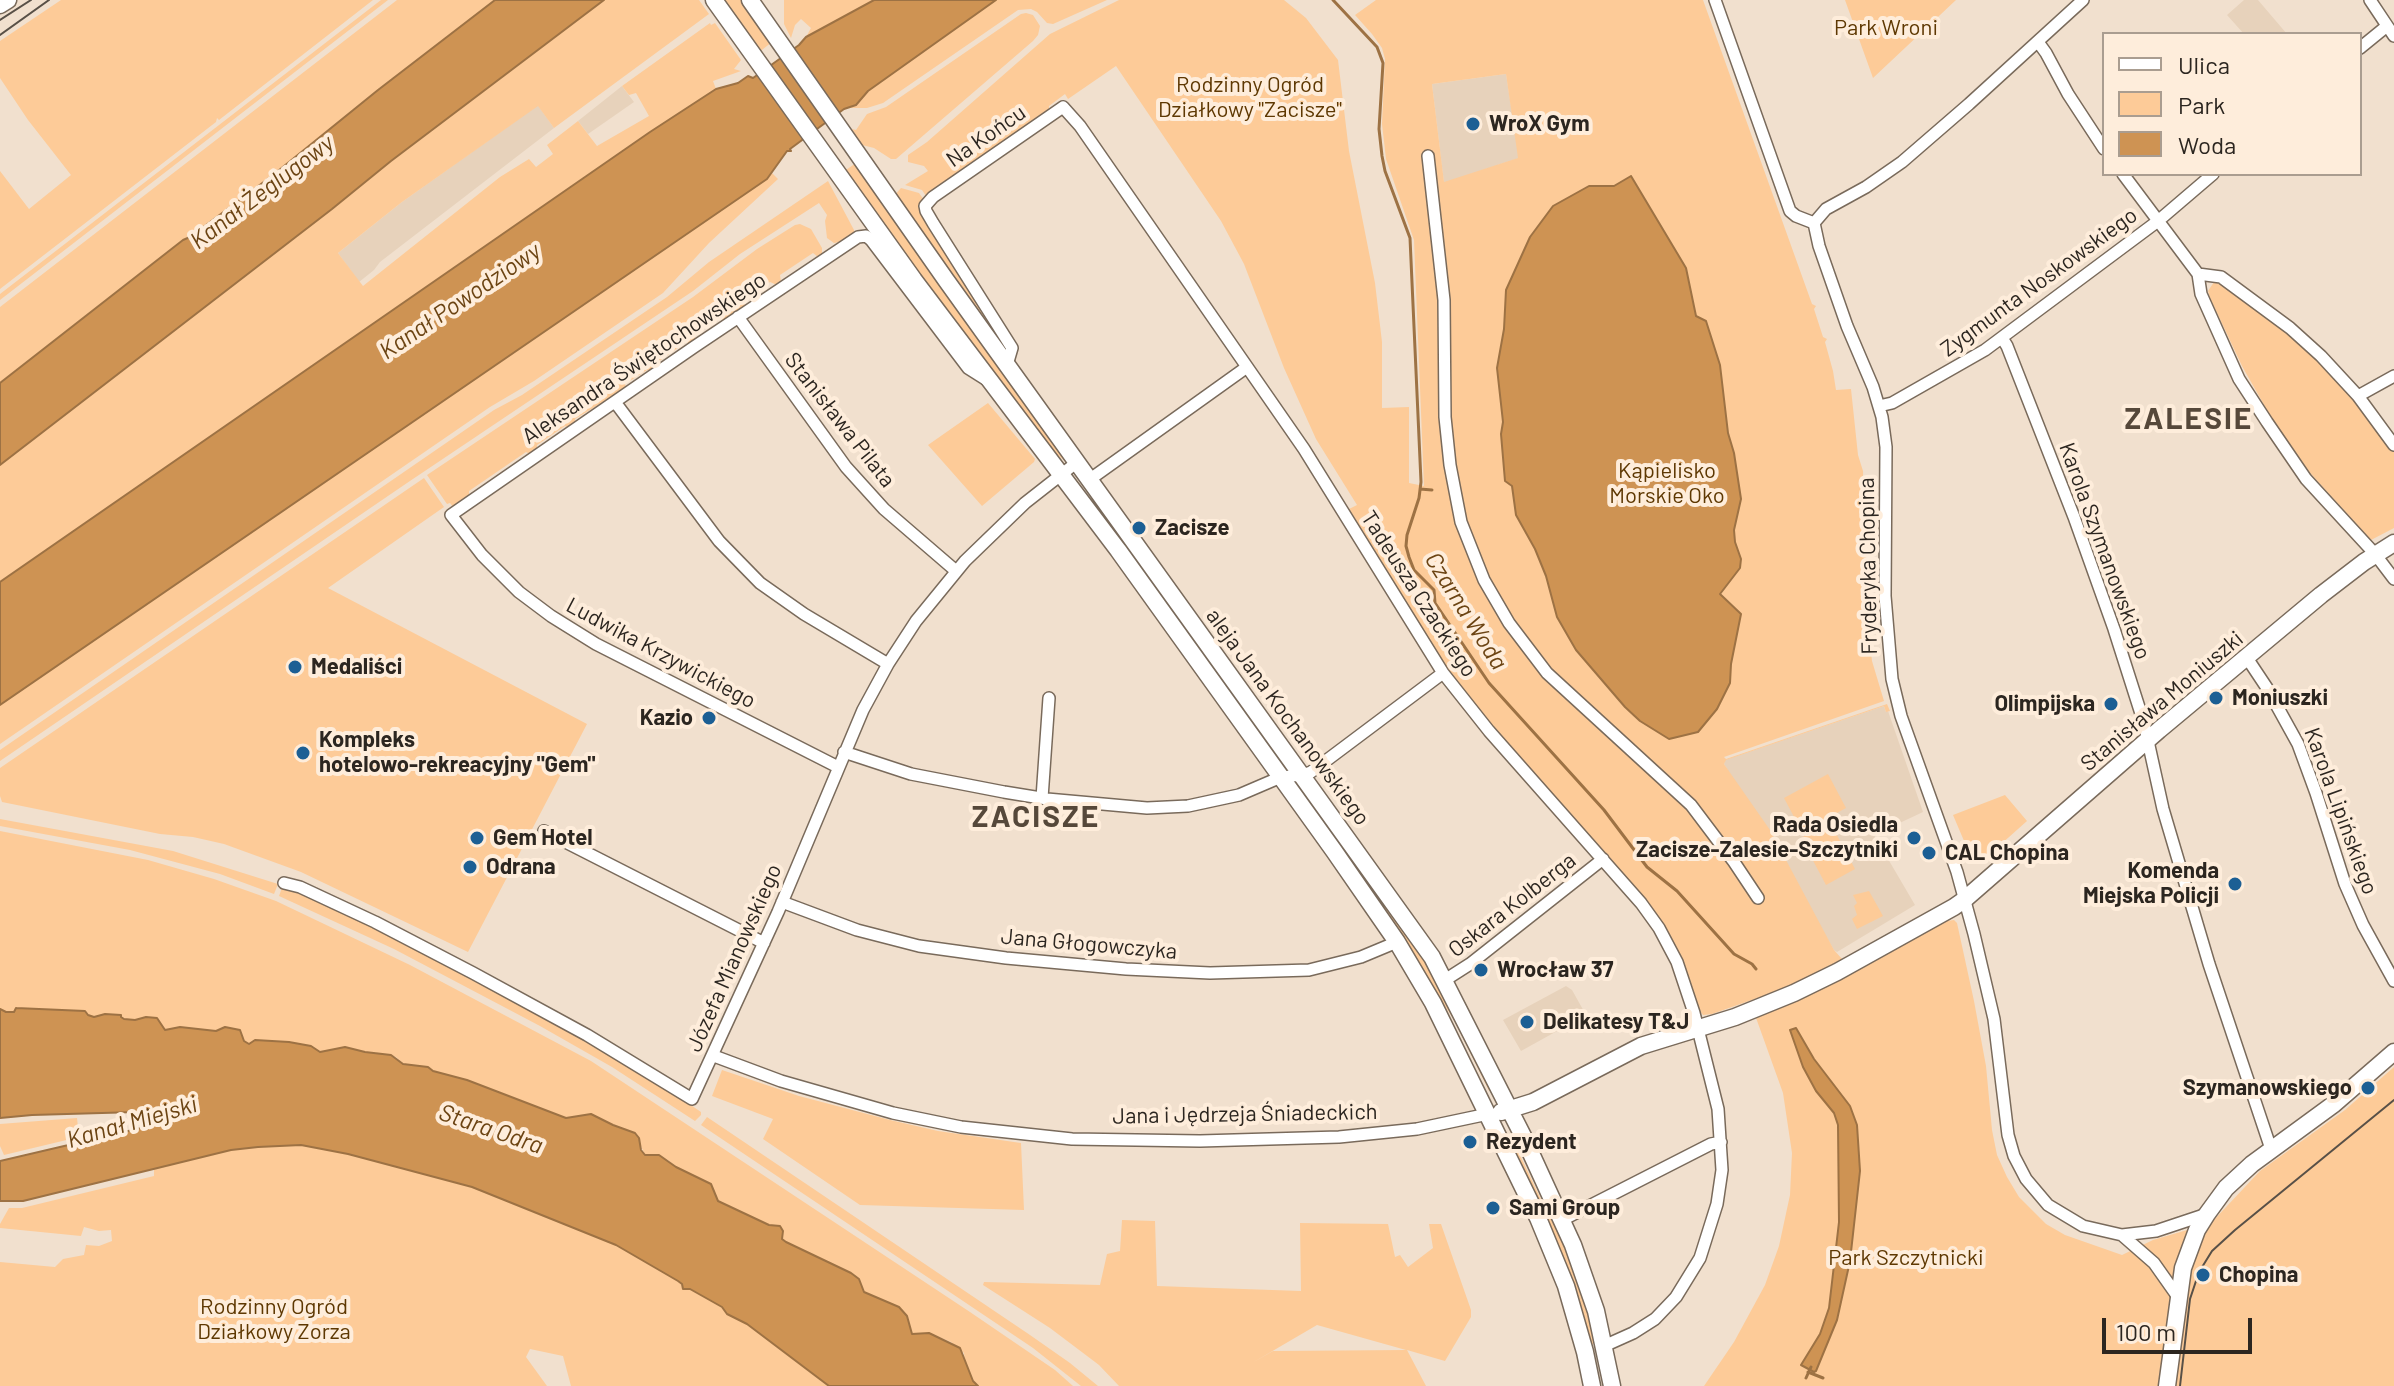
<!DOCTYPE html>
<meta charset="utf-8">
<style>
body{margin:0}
#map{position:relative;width:2394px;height:1386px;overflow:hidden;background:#f1e0ce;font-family:Barlow,sans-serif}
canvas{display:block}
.legend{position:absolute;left:2102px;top:32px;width:260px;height:144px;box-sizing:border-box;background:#feeddb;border:2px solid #aa9d90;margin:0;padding:10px 14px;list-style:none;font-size:24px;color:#2c2620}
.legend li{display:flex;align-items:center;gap:16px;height:40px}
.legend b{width:40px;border:2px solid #aa9d90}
.scale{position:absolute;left:2102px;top:1318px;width:150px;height:36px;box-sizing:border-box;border:4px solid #2c2620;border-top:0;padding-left:10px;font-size:24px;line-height:28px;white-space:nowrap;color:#2c2620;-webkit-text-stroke:6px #feeddb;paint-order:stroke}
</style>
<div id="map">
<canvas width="2394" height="1386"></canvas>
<ul class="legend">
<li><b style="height:10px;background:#fff"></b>Ulica</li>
<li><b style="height:22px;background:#fdcb98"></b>Park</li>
<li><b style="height:22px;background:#ce9353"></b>Woda</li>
</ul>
<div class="scale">100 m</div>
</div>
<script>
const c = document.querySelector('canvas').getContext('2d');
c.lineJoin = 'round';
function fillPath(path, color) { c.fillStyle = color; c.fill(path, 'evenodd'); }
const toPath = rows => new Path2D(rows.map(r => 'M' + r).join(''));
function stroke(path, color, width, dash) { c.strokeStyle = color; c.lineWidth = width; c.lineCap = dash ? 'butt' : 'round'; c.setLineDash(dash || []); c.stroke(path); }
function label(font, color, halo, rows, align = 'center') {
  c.font = font + ' Barlow,sans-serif'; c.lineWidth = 8; c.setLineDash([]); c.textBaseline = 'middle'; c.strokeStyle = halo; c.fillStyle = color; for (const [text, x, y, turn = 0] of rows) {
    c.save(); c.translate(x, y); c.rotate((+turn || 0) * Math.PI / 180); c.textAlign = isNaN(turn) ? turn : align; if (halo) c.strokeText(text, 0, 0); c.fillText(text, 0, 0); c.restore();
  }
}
fillPath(toPath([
 [2244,0,2258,0,2287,34,2244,34,2227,15],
 [1506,74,1519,158,1444,183,1432,84],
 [622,86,634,102,588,134,578,121],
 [538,105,554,128,380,262,374,270,359,282,338,253,402,202],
 [1884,706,1886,712,1888,711,1923,812,1874,835,1915,905,1837,952,1834,950,1724,764,1725,760],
 [1566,986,1572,990,1586,1015,1521,1051,1503,1020]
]), '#e7d2bb');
fillPath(toPath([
 [61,0,373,0,219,120,217,118,216,122,0,289,0,171,29,209,71,175,28,120,0,78,0,41],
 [381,0,388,0,0,300,0,294],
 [397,0,495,0,378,90,273,175,190,237,183,241,0,383,0,307],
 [604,0,699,0,709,14,554,128,538,106,402,202,338,253,363,286,500,177,529,159,536,167,553,154,547,145,578,121,597,146,649,116,636,93,629,95,622,86,710,23,711,25,715,23,741,60,734,69,741,71,713,81,716,89,650,132,0,582,0,465,332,209,391,161],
 [720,0,743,0,772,42,758,53],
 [784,0,874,0,806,37,811,28,801,19,795,25,791,38,784,24],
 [996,0,1107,0,1053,24,1047,23,1037,12,1031,9,1018,10,883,103,867,108,850,108,856,105,868,91],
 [1119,0,1284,0,1306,18,1338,60,1349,151,1375,283,1382,342,1382,408,1409,407,1409,483,1424,486,1414,240,1386,159,1382,124,1385,59,1382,48,1372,34,1355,15,1376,0,1703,0,1812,304,1816,306,1814,309,1823,337,1827,339,1825,342,1833,371,1836,390,1851,389,1858,455,1863,471,1869,635,1872,661,1884,701,1724,757,1726,759,1887,704,1890,711,1886,712,1884,706,1726,760,1724,764,1770,830,1834,950,1842,959,1783,989,1712,1014,1703,1015,1699,1010,1687,973,1676,949,1653,911,1609,857,1579,826,1463,691,1445,666,1347,510,1357,505,1316,439,1284,368,1244,264,1221,221,1116,66,1068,99,1065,94,1049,106,1049,111,926,196,922,190,905,185,928,171,924,166,908,162,908,155,927,142,1050,34],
 [1506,74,1518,158,1444,182,1432,84],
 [1845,0,1956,0,1873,78],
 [1026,13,1033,15,1040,26,1038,35,1033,41,896,159,891,159,874,148,862,145,852,129,856,130,867,114,886,107,1021,14],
 [856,163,1067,462,1053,452,843,172],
 [772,173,778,179,709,243,663,293,534,381,490,407,0,744,0,705,767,179],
 [828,181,854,230,854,235,839,242,834,243,827,238,825,221,827,215,819,203,740,254,693,291,407,483,0,761,0,750,494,410,522,395,667,297,709,262],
 [901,188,919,193,924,200,1004,348,893,197],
 [800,224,811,229,822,248,822,255,818,257,813,253,780,275,781,282,777,285,770,282,744,299,745,307,724,321,718,317,695,333,695,340,691,344,686,342,658,362,658,366,650,371,647,370,625,384,626,388,575,419,575,424,569,428,565,426,537,445,537,449,530,454,526,452,469,491,469,496,453,507,450,503,447,504,427,475,693,297,757,249,795,225],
 [2214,282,2220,282,2287,332,2347,389,2380,431,2394,452,2394,528,2371,540,2311,474,2272,419,2242,366,2210,298,2208,291],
 [988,403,1035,459,1034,462,982,506,928,445],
 [424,478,444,507,328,588,587,724,468,952,301,872,224,844,193,837,160,834,2,802,0,796,0,768],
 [1828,774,1846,808,1802,832,1784,798],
 [2005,795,2027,821,1981,862,1973,862,1953,815],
 [1312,798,1418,947,1492,1089,1489,1091,1453,1018,1306,803],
 [0,819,173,851,278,884,274,894,220,874,130,850,0,826],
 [1830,822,1855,869,1826,885,1801,838],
 [0,831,148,860,214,879,276,901,410,965,591,1061,970,1312,1055,1370,1073,1386,978,1386,973,1381,965,1364,964,1353,951,1342,929,1333,911,1334,910,1325,899,1307,864,1292,851,1273,786,1242,782,1239,780,1226,769,1225,718,1201,711,1184,676,1167,668,1160,645,1155,635,1133,613,1125,591,1114,566,1118,467,1080,403,1064,396,1057,372,1052,365,1052,345,1047,320,1052,311,1046,289,1042,249,1045,225,1027,216,1031,180,1027,165,1030,157,1018,146,1017,134,1020,124,1019,120,1017,121,1015,106,1014,94,1018,6,1012,0,1009],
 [283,885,344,913,451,966,595,1044,676,1095,701,1112,701,1115,695,1121,612,1067,540,1026,394,949,279,896],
 [1869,891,1883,916,1857,929,1852,919,1857,915,1854,906,1857,903,1853,895],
 [1954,920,1957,923,1974,1001,1986,1066,1992,1130,1997,1155,2007,1177,2019,1197,2046,1224,2065,1235,2122,1255,2153,1240,2211,1223,2260,1171,2345,1110,2394,1067,2394,1386,1704,1386,1734,1342,1765,1285,1779,1246,1790,1195,1792,1153,1783,1093,1755,1015,1844,977,1947,921],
 [722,1070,799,1096,890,1120,938,1131,1021,1143,1024,1210,860,1205,763,1139,773,1119,712,1096],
 [707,1117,1030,1335,1070,1363,1098,1386,1081,1386,1033,1348,701,1125],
 [77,1118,79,1137,4,1155,0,1146,0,1124],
 [301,1145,348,1154,472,1187,616,1245,678,1281,682,1284,682,1288,690,1289,722,1307,725,1312,747,1324,829,1386,571,1386,563,1356,530,1349,526,1357,547,1386,0,1386,0,1262,55,1267,63,1259,84,1255,86,1245,99,1246,112,1241,111,1230,99,1231,84,1227,81,1236,0,1228,0,1224,9,1208,22,1208,154,1176,154,1169,166,1164,231,1150,258,1147],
 [1517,1149,1546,1210,1565,1245,1594,1327,1596,1341,1593,1344,1591,1344,1512,1151],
 [1122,1220,1155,1221,1157,1286,1301,1291,1300,1223,1388,1224,1395,1257,1400,1255,1408,1267,1433,1248,1429,1224,1441,1224,1471,1310,1471,1317,1445,1361,1407,1350,1426,1386,1119,1386,1099,1365,1050,1328,983,1285,984,1282,1100,1285,1107,1254,1120,1251],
 [1317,1325,1406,1350,1273,1351,1252,1363]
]), '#fdcb98');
const water = toPath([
 [495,0,604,0,391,161,332,209,0,465,0,383,183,240,190,237,273,175,378,90,495,0],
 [874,0,996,0,868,91,856,105,844,109,790,149,791,151,787,151,767,179,0,705,0,582,650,132,716,89,738,83,748,76,753,78,799,45,806,37,874,0],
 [1631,176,1686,268,1696,316,1706,321,1720,365,1728,433,1734,453,1741,499,1734,530,1735,542,1741,559,1740,568,1720,594,1741,614,1731,664,1730,683,1717,709,1698,732,1669,739,1640,721,1625,707,1576,650,1557,617,1546,576,1535,549,1516,515,1512,486,1505,481,1501,434,1503,422,1497,368,1504,329,1506,290,1530,237,1553,206,1589,186,1614,186,1631,176],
 [16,1008,85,1011,88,1015,94,1017,105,1014,121,1015,121,1017,124,1019,135,1020,146,1017,157,1018,165,1030,180,1027,216,1031,225,1027,240,1030,244,1041,249,1044,255,1040,289,1042,311,1046,320,1052,345,1047,365,1052,391,1055,403,1064,428,1067,433,1071,467,1080,566,1118,591,1114,613,1125,635,1133,639,1138,641,1150,645,1155,659,1155,676,1167,711,1184,718,1201,769,1225,780,1226,783,1231,782,1239,786,1242,851,1273,859,1279,864,1292,899,1307,907,1316,912,1334,929,1333,960,1348,973,1381,978,1386,829,1386,747,1324,727,1314,722,1307,690,1289,683,1289,682,1284,678,1281,616,1245,472,1187,348,1154,301,1145,258,1147,231,1150,23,1201,0,1201,0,1161,141,1128,147,1124,149,1118,145,1113,137,1112,32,1115,0,1118,0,1009,6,1012,14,1012,16,1008],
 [1796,1028,1814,1059,1850,1106,1857,1125,1860,1171,1850,1261,1837,1320,1816,1371,1814,1372,1801,1365,1820,1334,1829,1308,1839,1222,1838,1125,1834,1113,1816,1091,1803,1067,1790,1030,1796,1028]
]);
fillPath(water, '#ce9353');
stroke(water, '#9d7244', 2);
stroke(toPath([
 [1333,0,1377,47,1383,63,1379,129,1382,156,1385,171,1410,238,1421,482,1419,498,1407,535,1406,546,1409,557,1414,570,1434,590,1435,603,1489,683,1604,810,1647,867,1677,891,1734,954,1752,964,1756,969],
 [1420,489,1432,490],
 [1808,1372,1823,1378],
 [1806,1378,1811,1367]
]), '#9d7244', 3);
const street = toPath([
 [1715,0,1790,211,1796,216,1814,223],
 [2370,0,2394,36],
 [2038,42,2046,53,2068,94,2104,149],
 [2360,48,2387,26],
 [1428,156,1444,300,1445,417,1450,465,1461,522,1484,580,1509,623,1547,673,1691,805,1734,862,1758,898],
 [2123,174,2198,274,2201,294,2239,379,2267,422,2306,479,2375,554,2394,579],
 [1814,223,1819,246,1847,326,1873,387,1882,417,1886,447,1885,596,1892,679,1901,716,1957,872,1974,934,1994,1019,2008,1135,2014,1156,2026,1179,2048,1205,2083,1226,2122,1235,2156,1231,2207,1214],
 [1814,223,1826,209,1866,187,1902,162,1969,104,2083,0],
 [2198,274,2221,277,2290,328,2321,356,2358,396,2394,445],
 [738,317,846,467,884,509,956,571],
 [2002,338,2007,346,2074,517,2114,629,2144,723,2163,809,2209,964,2271,1149],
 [1007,365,1012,348,933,223,926,211,925,206,933,197,1063,107,1080,126,1304,449,1443,673,1489,731,1641,903,1659,928,1677,962,1694,1013,1718,1109,1722,1170,1717,1204,1700,1258,1676,1297,1655,1319,1633,1333,1604,1346],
 [2358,396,2394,376],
 [615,402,719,541,760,583,804,614,888,664],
 [1879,406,1892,403,1985,350,2158,221,2213,174],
 [1089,480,1247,367],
 [2247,658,2267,688,2298,744,2316,793,2345,884,2363,925,2394,981],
 [844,752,911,774,1004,792,1047,799,1147,808,1188,806,1239,795,1281,777,1303,775,1311,772,1443,673],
 [838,767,596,644,551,616,519,592,482,555,451,515,694,347,858,237,866,236,871,240,968,368,987,380],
 [1042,798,1049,698],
 [544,831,764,943],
 [284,883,300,887,375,922,473,973,587,1035,692,1099,778,912,863,710,888,664,916,621,965,561,1025,503,1076,463],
 [782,902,857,930,919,946,1006,958,1126,969,1210,973,1309,970,1361,957,1397,942],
 [1445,980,1470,964,1603,859],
 [714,1056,781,1081,893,1113,961,1127,1072,1139,1200,1141,1339,1137,1417,1129,1488,1114],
 [1562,1220,1711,1144,1721,1142],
 [2122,1235,2154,1263,2178,1297]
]);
const secondary = toPath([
 [714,0,914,280,1118,550,1334,851,1397,942,1433,1003,1538,1218,1566,1286,1585,1352,1592,1386],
 [750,0,946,280,1432,957,1524,1138,1573,1245,1596,1311,1612,1386],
 [0,5,8,0],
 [1501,1112,1533,1102,1641,1046,1735,1017,1794,993,1837,972,1954,907,1964,900,2159,730,2321,595,2364,562,2394,543],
 [2167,1386,2183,1268,2197,1230,2207,1214,2226,1188,2252,1164,2334,1104,2394,1052]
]);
stroke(street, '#796a5b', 14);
stroke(secondary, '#796a5b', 19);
stroke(street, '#fff', 11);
stroke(secondary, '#fff', 16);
stroke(toPath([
 [0,20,31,0],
 [0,35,49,0],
 [2180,1386,2190,1299,2199,1272,2212,1251,2235,1230,2394,1100]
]), '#585047', 2);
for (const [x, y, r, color] of [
 [1473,124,8,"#1c5f94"],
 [1139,528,8,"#1c5f94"],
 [295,667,8,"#1c5f94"],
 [2216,698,8,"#1c5f94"],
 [2111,704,8,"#1c5f94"],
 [709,718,8,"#1c5f94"],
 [303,753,8,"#1c5f94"],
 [477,838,8,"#1c5f94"],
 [1914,838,8,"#1c5f94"],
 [1929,853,8,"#1c5f94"],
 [470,867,8,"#1c5f94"],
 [2235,884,8,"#1c5f94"],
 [1481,970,8,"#1c5f94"],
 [1527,1022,8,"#1c5f94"],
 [2368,1088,8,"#1c5f94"],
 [1470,1142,8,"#1c5f94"],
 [1493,1208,8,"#1c5f94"],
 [2203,1275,8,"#1c5f94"]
]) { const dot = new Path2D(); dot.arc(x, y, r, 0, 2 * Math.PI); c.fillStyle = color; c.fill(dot); stroke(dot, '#feeddb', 3); }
label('22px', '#5e3802', '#feeddb', [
 ["Park Wroni",1886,28],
 ["Rodzinny Ogród",1250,85],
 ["Działkowy \"Zacisze\"",1250,110],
 ["Kąpielisko",1667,471],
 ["Morskie Oko",1667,496],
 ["Park Szczytnicki",1906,1258],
 ["Rodzinny Ogród",274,1307],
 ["Działkowy Zorza",274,1332]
]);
label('bold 22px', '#2c2620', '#feeddb', [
 ["WroX Gym",1489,124],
 ["Zacisze",1155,528],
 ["Medaliści",311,667],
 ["Moniuszki",2232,698],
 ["Olimpijska",2095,704,"right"],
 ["Kazio",693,718,"right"],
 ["Kompleks",319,740],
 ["hotelowo-rekreacyjny \"Gem\"",319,765],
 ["Rada Osiedla",1898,825,"right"],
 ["Zacisze-Zalesie-Szczytniki",1898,850,"right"],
 ["Gem Hotel",493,838],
 ["CAL Chopina",1945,853],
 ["Odrana",486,867],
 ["Komenda",2219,871,"right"],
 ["Miejska Policji",2219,896,"right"],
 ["Wrocław 37",1497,970],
 ["Delikatesy T&J",1543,1022],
 ["Szymanowskiego",2352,1088,"right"],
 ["Rezydent",1486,1142],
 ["Sami Group",1509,1208],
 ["Chopina",2219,1275]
], 'left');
label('22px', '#2c2620', '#feeddb', [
 ["Na Końcu",986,136,-35],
 ["Zygmunta Noskowskiego",2039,282,-36],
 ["Aleksandra Świętochowskiego",644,358,-34],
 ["Stanisława Pilata",840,420,52],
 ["Karola Szymanowskiego",2105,551,70],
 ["Fryderyka Chopina",1868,566,-91],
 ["Tadeusza Czackiego",1419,594,57],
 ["Ludwika Krzywickiego",661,653,28],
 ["Stanisława Moniuszki",2162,701,-40],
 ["aleja Jana Kochanowskiego",1288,717,54],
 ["Karola Lipińskiego",2341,811,70],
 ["Oskara Kolberga",1512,905,-38],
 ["Jana Głogowczyka",1089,944,5],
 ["Józefa Mianowskiego",734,958,-66],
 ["Jana i Jędrzeja Śniadeckich",1245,1114,-1]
]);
label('italic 24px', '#6c4413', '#feeddb', [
 ["Kanał Żeglugowy",262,192,-37],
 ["Kanał Powodziowy",460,301,-34],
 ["Czarna Woda",1466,611,58],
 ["Kanał Miejski",132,1122,-16],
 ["Stara Odra",491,1129,19]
]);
c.letterSpacing = '2px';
label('bold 30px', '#56483a', '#feeddb', [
 ["ZALESIE",2189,419],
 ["ZACISZE",1036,817]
]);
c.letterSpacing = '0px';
</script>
